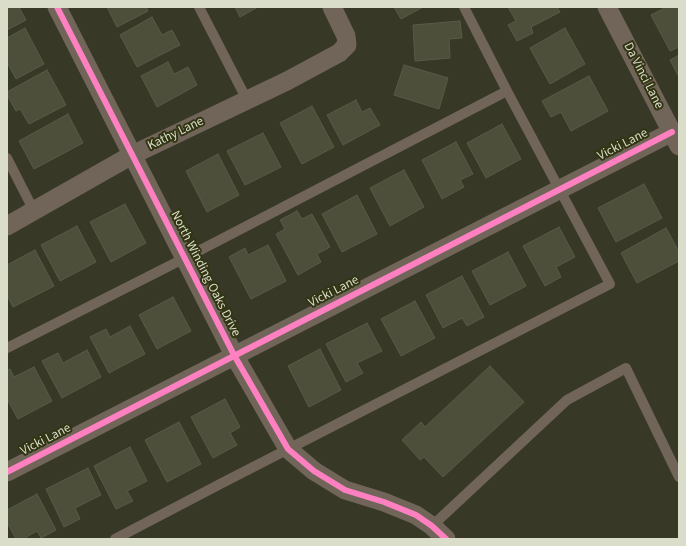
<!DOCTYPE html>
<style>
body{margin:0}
#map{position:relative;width:686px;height:546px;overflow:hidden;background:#373825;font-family:"Source Sans 3",sans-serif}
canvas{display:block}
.frame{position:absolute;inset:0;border:8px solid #daddca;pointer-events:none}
</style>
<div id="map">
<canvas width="686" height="546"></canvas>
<div class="frame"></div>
</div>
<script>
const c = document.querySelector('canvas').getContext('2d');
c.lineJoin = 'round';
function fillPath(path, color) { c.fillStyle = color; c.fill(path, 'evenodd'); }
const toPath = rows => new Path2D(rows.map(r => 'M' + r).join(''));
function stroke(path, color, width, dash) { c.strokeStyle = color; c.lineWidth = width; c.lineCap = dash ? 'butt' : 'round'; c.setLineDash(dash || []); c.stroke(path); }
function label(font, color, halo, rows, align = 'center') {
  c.font = font + ' "Source Sans 3",sans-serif'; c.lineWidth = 4; c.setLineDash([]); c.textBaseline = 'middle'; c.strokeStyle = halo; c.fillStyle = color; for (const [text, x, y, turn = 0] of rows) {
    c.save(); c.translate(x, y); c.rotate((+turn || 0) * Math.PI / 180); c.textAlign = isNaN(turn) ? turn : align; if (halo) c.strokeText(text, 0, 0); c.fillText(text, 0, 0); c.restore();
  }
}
const building = toPath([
 [7,7,19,7,26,20,7,30,7,7],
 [107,7,146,7,148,11,117,27,107,7],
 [235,7,258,7,240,17,235,7],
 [394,7,423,7,401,19,394,7],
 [508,7,557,7,560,12,531,27,533,33,517,41,508,25,516,21,508,7],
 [667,7,679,7,679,47,670,51,651,15,667,7],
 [152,17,162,35,172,30,180,45,137,67,120,35,152,17],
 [460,21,462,38,449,39,450,58,415,61,413,25,460,21],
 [25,28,44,64,16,79,7,62,7,38,25,28],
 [565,28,585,64,550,84,530,48,565,28],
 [679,55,679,77,670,60,679,55],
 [168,62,174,74,188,67,197,85,157,107,141,76,168,62],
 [404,65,448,78,439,109,394,95,404,65],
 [47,70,66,105,29,124,20,109,16,111,7,95,7,92,47,70],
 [589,76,608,111,571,131,561,112,551,117,542,101,589,76],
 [356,100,362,112,370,108,380,125,343,145,327,115,356,100],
 [312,106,334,147,302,164,280,123,312,106],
 [68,114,83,143,34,169,19,141,68,114],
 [502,124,521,159,486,178,467,143,502,124],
 [263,133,281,167,245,185,227,151,263,133],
 [456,142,473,174,460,180,464,187,442,199,422,160,456,142],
 [218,154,239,195,207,212,186,171,218,154],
 [404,170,424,207,390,226,370,188,404,170],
 [644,184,662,218,616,242,598,208,644,184],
 [357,195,377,234,342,252,322,214,357,195],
 [125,204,146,243,111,262,90,222,125,204],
 [297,211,302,219,312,214,330,247,317,254,321,262,298,275,276,234,285,229,280,220,297,211],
 [77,226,96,262,60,281,41,245,77,226],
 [559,227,575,257,556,267,561,277,545,286,523,246,559,227],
 [666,228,679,252,679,261,637,283,621,253,666,228],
 [268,245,286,281,251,299,229,257,245,248,248,255,268,245],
 [35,250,54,286,13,307,7,295,7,265,35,250],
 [508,252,526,286,490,305,472,271,508,252],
 [462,276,484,317,467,326,462,318,443,328,426,295,462,276],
 [173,297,191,331,157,349,139,315,173,297],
 [415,301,435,338,401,356,381,319,415,301],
 [367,323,382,351,357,363,363,373,346,382,326,344,367,323],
 [130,326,145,354,109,373,90,337,106,329,110,337,130,326],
 [320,349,341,390,309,407,288,366,320,349],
 [87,350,101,377,62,398,42,361,58,353,63,363,87,350],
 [490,366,524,402,443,477,424,457,420,460,402,440,421,422,425,427,490,366],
 [34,367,52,401,18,419,7,399,7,371,10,369,14,377,34,367],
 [225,399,240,427,230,433,237,445,213,458,191,417,225,399],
 [179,422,201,464,167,482,145,440,179,422],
 [130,447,147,481,127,491,133,501,116,509,94,466,130,447],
 [88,468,101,495,75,508,80,519,64,527,46,489,88,468],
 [37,494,56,530,41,538,37,531,23,539,16,539,7,522,7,510,37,494]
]);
fillPath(building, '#4d4f3b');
stroke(building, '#595a4a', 1);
stroke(toPath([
 [199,7,247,100],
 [7,158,34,211],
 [7,348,185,258,507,91,464,7],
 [432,526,567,400,626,368,679,477],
 [115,539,224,482,610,284,507,91]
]), '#71655a', 10);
stroke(toPath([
 [57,7,234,355,288,449,314,471,345,490,384,502,416,515,432,526,446,539],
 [607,7,679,146],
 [7,226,132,155,287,81,339,53,347,45,346,36,332,7],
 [7,472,672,132]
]), '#71655a', 19);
stroke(toPath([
 [57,7,234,355,288,449,314,471,345,490,384,502,416,515,432,526,446,539],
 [7,472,672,132]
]), '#ff80c0', 6);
label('13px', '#daddca', '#323513', [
 ["Da Vinci Lane",643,76,63],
 ["Kathy Lane",176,134,-26],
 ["Vicki Lane",623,145,-27],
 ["North Winding Oaks Drive",205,274,63],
 ["Vicki Lane",334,292,-27],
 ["Vicki Lane",46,440,-27]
]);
</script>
